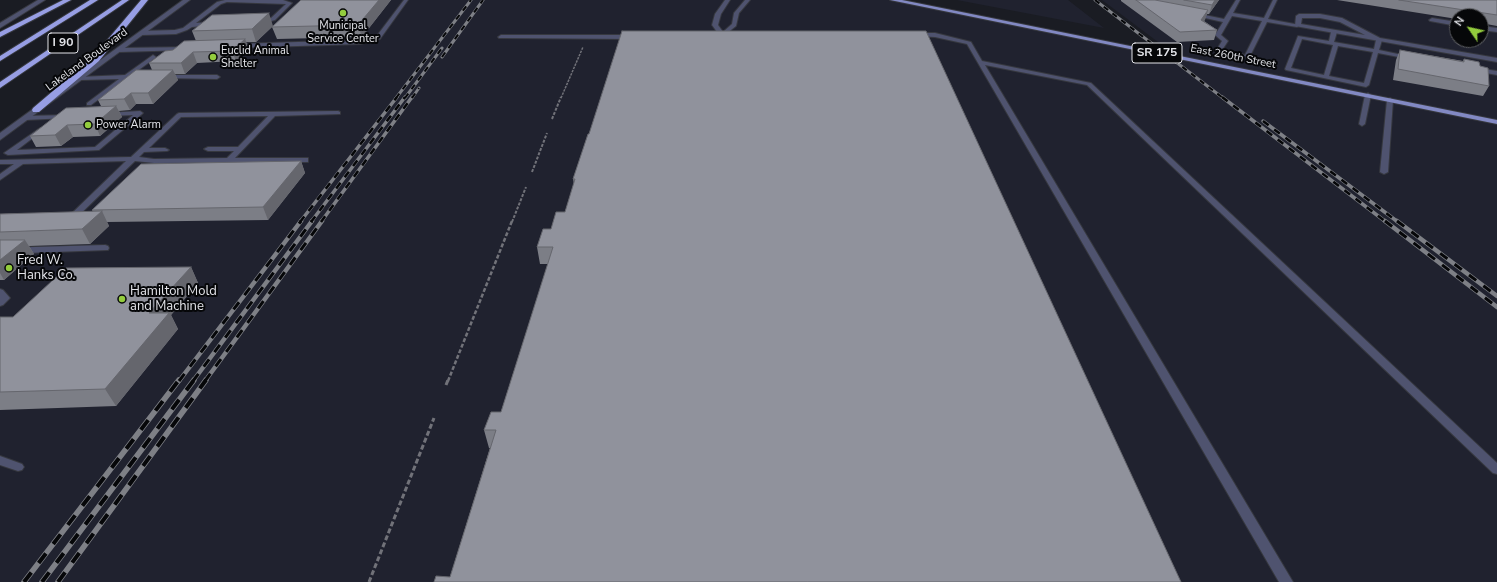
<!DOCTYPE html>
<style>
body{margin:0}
#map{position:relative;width:1497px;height:582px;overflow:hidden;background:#1a1c23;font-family:"Nunito Sans",sans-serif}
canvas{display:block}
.north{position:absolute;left:1449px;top:8px;width:40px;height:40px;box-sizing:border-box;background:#060709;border:1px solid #5e5f63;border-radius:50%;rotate:304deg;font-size:11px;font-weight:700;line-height:16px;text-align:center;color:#e3e4e9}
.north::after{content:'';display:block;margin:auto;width:14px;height:18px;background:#93cc3d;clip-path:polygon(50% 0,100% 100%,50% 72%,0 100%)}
</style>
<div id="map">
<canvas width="1497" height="582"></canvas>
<div class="north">N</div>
</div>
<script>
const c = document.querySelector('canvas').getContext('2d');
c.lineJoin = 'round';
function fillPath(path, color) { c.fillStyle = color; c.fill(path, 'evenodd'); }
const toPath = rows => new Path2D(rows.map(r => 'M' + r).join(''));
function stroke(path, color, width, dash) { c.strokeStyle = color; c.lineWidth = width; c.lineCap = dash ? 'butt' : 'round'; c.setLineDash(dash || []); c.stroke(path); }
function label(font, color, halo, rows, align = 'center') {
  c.font = font + ' "Nunito Sans",sans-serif'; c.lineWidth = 4; c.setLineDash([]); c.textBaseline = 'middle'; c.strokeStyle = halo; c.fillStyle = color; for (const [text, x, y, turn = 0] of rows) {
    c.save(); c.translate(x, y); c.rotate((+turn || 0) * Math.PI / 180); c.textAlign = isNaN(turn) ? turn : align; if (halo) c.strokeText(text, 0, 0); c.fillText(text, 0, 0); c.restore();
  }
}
fillPath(toPath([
 [187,0,895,0,1178,57,1102,0,1497,0,1497,582,0,582,0,137],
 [1457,16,1481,16,1481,40,1457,40],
 [957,0,1068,0,1104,28]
]), '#20222f');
const service = toPath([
 [225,0,283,0,292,3,275,20,260,24,258,23,258,21,271,18,286,4,227,2,221,4,196,23,211,22,214,24,213,25,192,27,187,30,176,34,142,35,139,33,142,31,175,30,183,28,217,2,225,0],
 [404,0,408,0,380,39,360,44,236,48,233,46,236,44,360,40,376,37,404,0],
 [725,0,730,0,721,14,718,25,723,32,732,24,734,13,745,0,750,0,739,13,736,26,722,37,720,36,712,25,715,14,725,0],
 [1236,0,1240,0,1233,13,1264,18,1273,0,1277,0,1268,19,1300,25,1297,27,1267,22,1249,58,1217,52,1216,51,1222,41,1215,35,1223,22,1192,15,1195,13,1224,19,1236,0],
 [1232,16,1262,21,1245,55,1222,50,1228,41,1221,35,1232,16],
 [1432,18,1457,22,1457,26,1430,21,1429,20,1432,18],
 [1481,26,1497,28,1497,32,1481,30,1481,26],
 [1334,30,1337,32,1334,42,1374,49,1376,40,1379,38,1382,40,1379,50,1412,57,1409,59,1378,53,1369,85,1366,87,1286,70,1285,69,1298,36,1329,41,1331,32,1334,30],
 [1302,39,1333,45,1324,75,1291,68,1302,39],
 [1338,46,1373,52,1364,83,1329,76,1338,46],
 [913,33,935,33,971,42,982,61,1091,83,1497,463,1497,474,1493,473,1087,85,985,65,1293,582,1279,582,967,44,935,37,915,36,912,34,913,33],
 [501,35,632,35,635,37,632,39,499,38,498,37,501,35],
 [190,47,190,49,188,50,119,52,116,50,119,48,190,47],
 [153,55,156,57,155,58,91,105,87,105,87,103,119,79,80,80,78,79,78,77,125,75,153,55],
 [1477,68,1497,71,1497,75,1475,71,1475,69,1477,68],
 [165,75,217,75,220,77,217,79,163,78,163,76,165,75],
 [1368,93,1371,95,1365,124,1362,126,1359,124,1365,95,1368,93],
 [1390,98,1393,100,1388,172,1384,174,1380,172,1387,100,1390,98],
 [140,111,143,113,142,114,99,150,8,155,4,153,40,128,43,130,42,131,17,150,95,147,133,115,108,116,106,115,106,113,140,111],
 [338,111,340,112,340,114,275,116,235,158,308,158,308,162,154,163,135,161,73,221,64,221,63,219,68,217,126,161,23,164,0,180,0,174,14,164,0,164,0,160,131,157,177,114,179,113,338,111],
 [268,116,238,147,208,147,204,149,208,151,234,151,227,158,154,159,139,157,144,152,167,151,169,150,165,148,149,148,181,117,268,116],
 [66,115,69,117,68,118,25,120,22,118,25,116,66,115],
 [105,245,108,246,109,248,108,250,0,254,0,248,105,245],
 [0,289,3,290,10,298,3,305,0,306,0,289],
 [0,456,22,464,24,467,22,470,18,471,0,465,0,456]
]);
const minor = toPath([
 [1299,14,1320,14,1342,18,1380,38,1497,58,1497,62,1295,26,1296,16,1299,14],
 [1302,18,1320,18,1340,22,1365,35,1301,24,1302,18]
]);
const tertiary = toPath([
 [38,0,45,0,0,28,0,23,38,0],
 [183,0,190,0,0,140,0,133,183,0]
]);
const primary = toPath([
 [890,0,902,0,1497,120,1497,124,890,0]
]);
const motorway = toPath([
 [63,0,71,0,0,37,0,32,63,0],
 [90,0,98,0,0,61,0,56,90,0],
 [122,0,129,0,0,88,0,82,122,0],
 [141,0,148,0,99,61,39,112,33,112,32,110,33,108,93,57,141,0]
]);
stroke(service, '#36383f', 2);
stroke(minor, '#36383f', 2);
stroke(tertiary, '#36383f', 2);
stroke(primary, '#36383f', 2);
stroke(motorway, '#36383f', 2);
stroke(toPath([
 [561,98,583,47]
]), '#717279', 1.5, [2.5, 1]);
stroke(toPath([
 [552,119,561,97],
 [532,172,547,133],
 [512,222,526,187]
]), '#717279', 2, [3, 1.5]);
stroke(toPath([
 [448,381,512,221]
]), '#717279', 2.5, [4, 2]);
stroke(toPath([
 [446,385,448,380],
 [369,582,434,418]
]), '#717279', 3, [5, 2.5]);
fillPath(service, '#4f536f');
fillPath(minor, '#4f536f');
fillPath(tertiary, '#4f536f');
fillPath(primary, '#8289c3');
fillPath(motorway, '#979ee4');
const railFar3 = toPath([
 [1095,0,1223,98],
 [442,57,483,0],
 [396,98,471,0],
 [405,98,442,48],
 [412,98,419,88]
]);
const railFar2 = toPath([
 [1222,97,1386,222],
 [1263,121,1398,222],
 [300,222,397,97],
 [311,222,405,97],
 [321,222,412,97]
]);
const railFar1 = toPath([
 [1385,221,1497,307],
 [1397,221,1497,296],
 [179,381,301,221],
 [193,381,312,221],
 [205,381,322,221]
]);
const rail = toPath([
 [24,582,179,380],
 [42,582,194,380],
 [58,582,206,380]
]);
stroke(railFar3, '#7e8086', 3);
stroke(railFar2, '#7e8086', 3.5);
stroke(railFar1, '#7e8086', 4.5);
stroke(rail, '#7e8086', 5.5);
stroke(railFar3, '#060709', 2, [5.5]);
stroke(railFar2, '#060709', 2.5, [7]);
stroke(railFar1, '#060709', 3, [9]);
stroke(rail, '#060709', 4, [12]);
fillPath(toPath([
 [301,0,391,0,362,37,277,39,272,27],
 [1121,0,1219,0,1209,14,1207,14,1204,21,1217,30,1214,40,1177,42,1121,1],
 [1337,0,1497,0,1497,26,1481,23,1481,16,1457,16,1457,19],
 [273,26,256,42,246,42,249,49,236,61,197,63,185,74,175,74,178,80,153,104,136,104,130,110,119,111,122,117,100,136,73,137,61,146,36,147,30,136,101,106,98,100,152,70,149,63,173,50,196,41,192,31],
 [926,31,450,577,490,448,489,448,484,430,501,412,548,264,540,264,537,247,565,212,574,184,573,179,589,134],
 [1400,50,1463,61,1464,59,1480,66,1489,86,1483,96,1393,80,1396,60],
 [301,161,305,173,268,220,107,222,109,226,90,244,29,246,34,254,4,280,0,280,0,214,93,212,92,210],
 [191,267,198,283,171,315,178,329,116,406,0,410,0,317,13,317]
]), '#7c7e86');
fillPath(toPath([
 [379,0,391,0,362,37,358,25],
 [1215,0,1219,0,1209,14,1212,5],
 [1208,10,1205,20,1198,29,1201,20],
 [269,13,273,26,256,42,252,29],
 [245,39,249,49,236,61,232,51],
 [193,52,197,63,185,74,181,63],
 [173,70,178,80,153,104,148,93],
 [131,93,136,104,130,110,124,99],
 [116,106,122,117,100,136,95,124],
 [67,125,73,137,61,146,55,135],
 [301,161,305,173,268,220,263,207],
 [102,211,109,226,90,244,82,229],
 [25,240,34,254,4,280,0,273,0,260],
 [191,267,198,283,171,315,178,329,116,406,105,389,149,313]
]), '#65666d');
const building = toPath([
 [301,0,379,0,358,25,272,27,301,0],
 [1136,0,1155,0,1208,10,1201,20,1217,30,1180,32,1136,0],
 [1184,0,1215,0,1212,5,1184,0],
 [1399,0,1497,0,1497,15,1399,0],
 [269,13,252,29,192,31,212,15,269,13],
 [622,31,926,31,1181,582,434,582,436,576,450,577,496,430,484,430,491,412,501,412,553,247,537,247,543,229,551,229,556,212,565,212,575,179,573,179,588,134,589,134,622,31],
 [245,39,232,51,193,52,181,63,149,63,165,51,173,50,184,41,245,39],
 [1400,50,1464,62,1464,59,1479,62,1480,66,1488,68,1489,86,1398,69,1400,50],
 [136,70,173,70,148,93,131,93,124,99,98,100,136,70],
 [116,106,95,124,67,125,55,135,30,136,66,108,116,106],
 [301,161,263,207,92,210,141,164,301,161],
 [102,211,82,229,0,232,0,214,102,211],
 [0,240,25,240,0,260,0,240],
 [191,267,149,313,169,313,105,389,0,392,0,317,13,317,66,268,191,267]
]);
fillPath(building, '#90929c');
stroke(building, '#65666d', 1);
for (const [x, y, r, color] of [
 [343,13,4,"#93cc3d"],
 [213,57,4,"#93cc3d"],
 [88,125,4,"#93cc3d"],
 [9,268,4,"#93cc3d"],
 [122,299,4,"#93cc3d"]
]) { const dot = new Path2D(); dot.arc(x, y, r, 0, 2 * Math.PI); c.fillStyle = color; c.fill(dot); stroke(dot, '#060709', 1.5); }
label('11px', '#e3e4e9', '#060709', [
 ["Municipal",343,26,"center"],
 ["Service Center",343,39,"center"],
 ["Euclid Animal",221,51],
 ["Shelter",221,64],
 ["Power Alarm",96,125]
], 'left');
label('11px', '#e3e4e9', '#060709', [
 ["East 260th Street",1233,57,11],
 ["Lakeland Boulevard",87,60,-36]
]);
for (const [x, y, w] of [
 [63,43,30],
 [1157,53,50]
]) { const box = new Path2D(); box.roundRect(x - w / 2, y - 10, w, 20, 3); c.fillStyle = '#060709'; c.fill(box); stroke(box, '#e3e4e9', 1); }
label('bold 12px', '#e3e4e9', null, [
 ["I 90",63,43],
 ["SR 175",1157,53]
]);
label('13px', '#e3e4e9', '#060709', [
 ["Fred W.",17,261],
 ["Hanks Co.",17,276],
 ["Hamilton Mold",130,292],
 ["and Machine",130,307]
], 'left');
</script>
